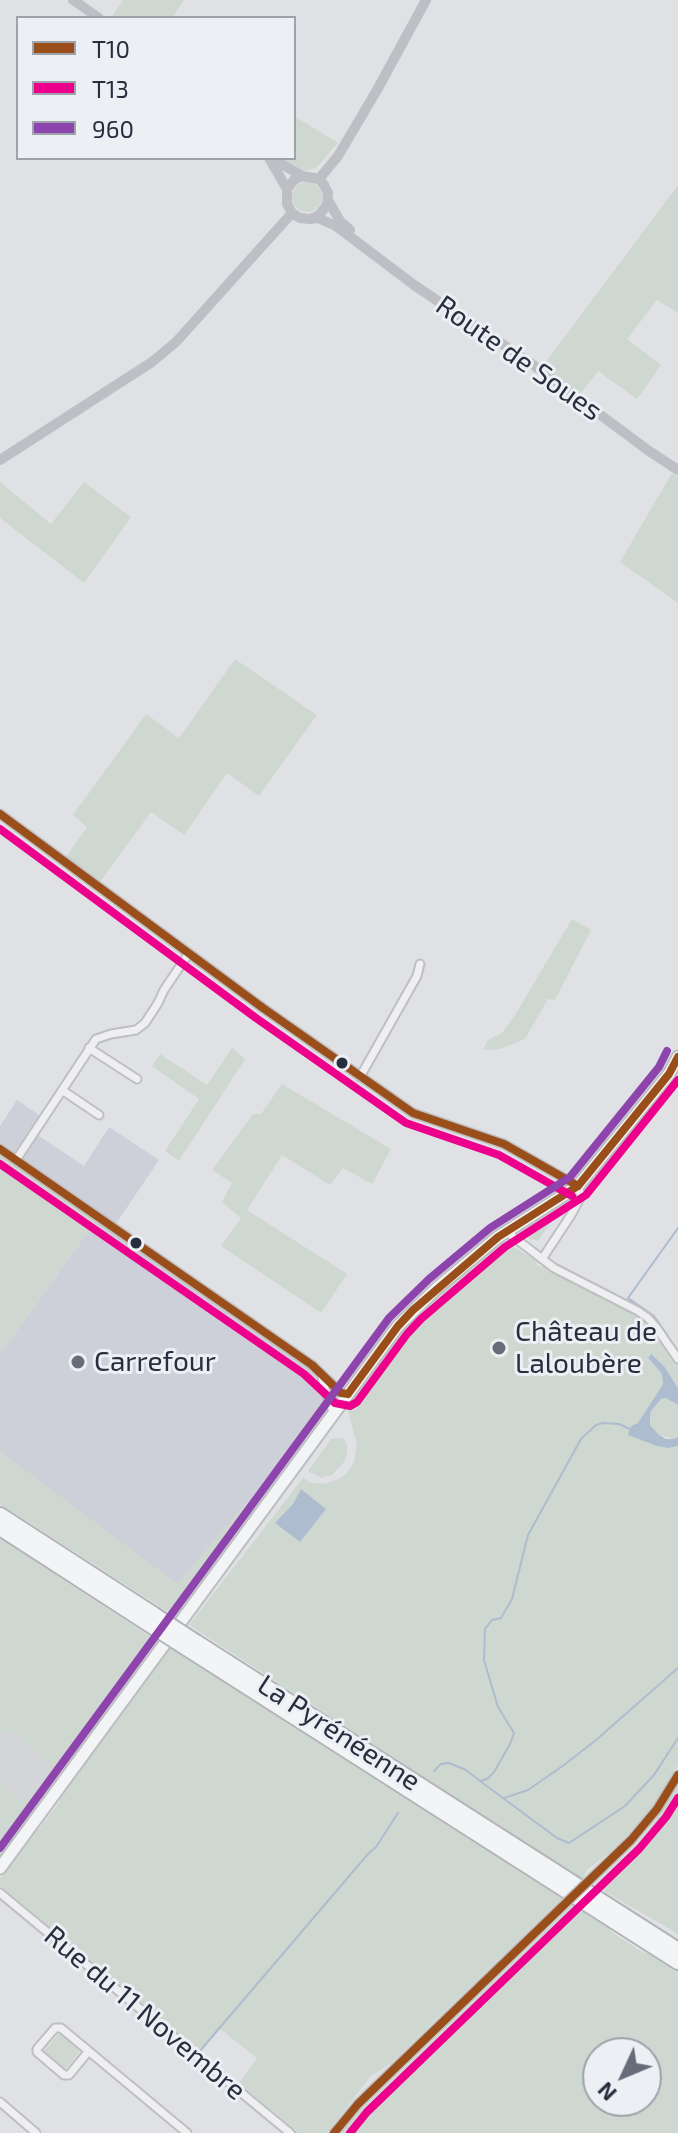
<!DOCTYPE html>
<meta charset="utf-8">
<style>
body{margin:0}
#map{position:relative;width:678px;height:2133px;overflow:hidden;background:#dfe1e5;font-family:"Exo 2",sans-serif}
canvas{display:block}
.legend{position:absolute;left:16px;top:16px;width:280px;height:144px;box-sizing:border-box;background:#eceff4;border:2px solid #9da2ab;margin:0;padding:10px 14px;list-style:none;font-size:24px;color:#272e3d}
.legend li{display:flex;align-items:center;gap:16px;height:40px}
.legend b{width:40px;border:2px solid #9da2ab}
.north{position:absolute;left:582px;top:2037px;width:80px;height:80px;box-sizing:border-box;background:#eceff4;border:2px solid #9da2ab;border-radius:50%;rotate:226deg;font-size:22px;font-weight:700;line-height:32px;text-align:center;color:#272e3d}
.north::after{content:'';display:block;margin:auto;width:28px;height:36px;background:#676d78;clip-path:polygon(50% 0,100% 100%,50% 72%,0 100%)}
</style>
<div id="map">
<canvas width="678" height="2133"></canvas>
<ul class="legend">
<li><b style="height:10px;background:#9a4e19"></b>T10</li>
<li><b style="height:10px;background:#ec008c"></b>T13</li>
<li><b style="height:10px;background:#8e44ad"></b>960</li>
</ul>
<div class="north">N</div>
</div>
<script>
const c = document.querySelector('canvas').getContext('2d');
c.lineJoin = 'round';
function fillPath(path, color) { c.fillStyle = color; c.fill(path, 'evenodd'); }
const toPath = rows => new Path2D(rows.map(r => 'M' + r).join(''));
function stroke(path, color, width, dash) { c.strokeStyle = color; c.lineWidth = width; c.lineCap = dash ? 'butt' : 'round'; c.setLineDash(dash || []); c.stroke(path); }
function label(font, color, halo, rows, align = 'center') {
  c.font = font + ' "Exo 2",sans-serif'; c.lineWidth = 6; c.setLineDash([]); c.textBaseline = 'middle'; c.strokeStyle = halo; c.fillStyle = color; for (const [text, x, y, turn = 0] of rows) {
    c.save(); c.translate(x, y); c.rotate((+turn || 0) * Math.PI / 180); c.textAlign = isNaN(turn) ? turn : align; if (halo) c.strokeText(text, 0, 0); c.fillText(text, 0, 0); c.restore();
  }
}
fillPath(toPath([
 [17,1100,39,1115,30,1130,84,1166,109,1127,159,1160,113,1228,306,1365,322,1386,326,1408,297,1449,253,1506,249,1502,243,1507,178,1585,0,1452,0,1354,98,1218,0,1153,0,1126]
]), '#cdd0d8');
fillPath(toPath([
 [123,0,184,0,172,18,111,18],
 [294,116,338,143,316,168,302,171,280,158,294,158],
 '292 197a15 15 0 1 1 30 0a15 15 0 1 1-30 0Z',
 [678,185,678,313,657,300,627,339,661,365,637,399,598,371,580,394,542,367],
 [672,473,678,477,678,603,620,562],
 [0,482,51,524,84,482,131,517,84,583,0,518],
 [235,659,317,715,259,796,227,773,184,835,151,812,100,882,66,857,87,827,73,815,146,714,179,738],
 [572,919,591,930,555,1000,548,999,525,1039,500,1049,483,1050,488,1040,502,1033,515,1015],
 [232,1048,245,1059,179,1161,165,1151,199,1099,152,1066,160,1054,207,1085],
 [282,1084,391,1149,372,1184,343,1168,330,1185,282,1155,247,1210,347,1274,321,1313,221,1246,241,1218,222,1202,232,1183,212,1170,253,1114,261,1114],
 [0,1153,98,1218,0,1354],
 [576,1196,570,1204,561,1208,538,1241,528,1238,517,1231],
 [504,1241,537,1261,536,1264,540,1267,543,1265,625,1306,641,1318,678,1366,678,1388,664,1366,650,1355,648,1359,662,1374,663,1384,638,1423,631,1426,669,1448,678,1446,678,1765,649,1812,614,1849,587,1870,582,1880,189,1625,303,1478,312,1483,324,1484,341,1478,347,1473,354,1462,357,1444,348,1412,381,1361,399,1335,420,1311],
 [666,1398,678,1405,678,1437,673,1439,658,1434,650,1425,651,1411,661,1399],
 [339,1438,344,1439,347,1446,347,1454,344,1462,332,1475,321,1478,308,1471,331,1439],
 [0,1452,177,1584,243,1507,249,1502,253,1506,173,1615,0,1504],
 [0,1539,157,1641,86,1735,0,1855],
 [170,1647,289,1724,564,1896,391,2063,370,2077,327,2133,299,2133,239,2083,257,2058,220,2029,199,2054,0,1886,0,1878,59,1803,61,1796],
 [678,1786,678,1935,665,1926,607,1893,602,1888,601,1879,636,1845,655,1821],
 [574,1903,603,1920,612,1932,639,1950,667,1962,678,1969,678,2133,339,2133,362,2109],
 [598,2053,646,2053,646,2101,598,2101],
 [59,2033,60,2033,80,2051,64,2071,43,2052]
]), '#cfd8d0');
fillPath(toPath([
 [651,1354,664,1366,678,1388,678,1405,666,1398,661,1399,651,1411,650,1418,650,1425,658,1434,666,1439,673,1439,678,1437,678,1446,669,1448,657,1446,628,1435,631,1426,638,1423,663,1384,662,1374,648,1358],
 [301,1489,326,1509,300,1542,275,1523,293,1504]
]), '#adbccf');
stroke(toPath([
 [668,1336,654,1316,628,1298,678,1228],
 [434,1771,441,1764,449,1763,466,1770,480,1781,487,1779,494,1772,510,1744,514,1733,498,1707,484,1660,485,1629,492,1620,501,1618,512,1599,528,1535,581,1439,596,1425,603,1423,619,1424,630,1429],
 [480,1781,557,1838,569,1843,625,1806,654,1775,678,1738],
 [504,1798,528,1790,564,1765,596,1740,678,1668],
 [199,2052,368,1854,376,1847,398,1813],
 [221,2070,296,2133]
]), '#adbccf', 2);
stroke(toPath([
 [0,1755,28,1776]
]), '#d4d5d9', 48);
const street = toPath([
 [0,814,263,1008,413,1113,504,1144,578,1186,581,1196,571,1215,542,1259],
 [89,1048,137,1079],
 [360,1077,417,976,420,964],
 [62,1090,99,1115],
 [0,1149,312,1365,341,1393,348,1394],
 [16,1160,96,1039,111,1034,136,1030,145,1023,158,1003,164,990,189,953],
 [507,1232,554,1268,638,1311,648,1318,656,1327,678,1359],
 [322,1378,330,1406,335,1412],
 [600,1870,631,1840,657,1809,678,1775],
 [0,1893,290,2133],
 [88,2052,69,2075,64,2075,37,2052,37,2049,55,2028,61,2028,187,2133],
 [0,2102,36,2133],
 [334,2133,358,2104,552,1916]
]);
const primary = toPath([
 [0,1868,398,1326,437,1288,498,1237,578,1186,669,1074,678,1057]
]);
const highway = toPath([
 [0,1515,153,1614],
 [0,1528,147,1623],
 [196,1642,678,1950],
 [191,1651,678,1962]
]);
stroke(street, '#bebfc3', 11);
stroke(primary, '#bcbec2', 15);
stroke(highway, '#b2b4b9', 18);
stroke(street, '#efeff1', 7);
stroke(toPath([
 [73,0,99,18],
 [269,158,287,189,287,204,292,213,300,218,310,219,318,216,327,205,328,193,324,185,319,179,302,176,294,180,287,189],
 [273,159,302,176],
 [319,179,338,156,377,90,426,0],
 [328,200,340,221,350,230],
 [310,219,318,218,336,226,414,285,532,364,649,451,678,470],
 [0,460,152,362,176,342,292,213]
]), '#bdbfc4', 10);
stroke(primary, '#f3f4f5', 11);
stroke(highway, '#f3f4f5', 14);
const streetBridge = toPath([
 [552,1916,600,1870]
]);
const highwayBridge = toPath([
 [153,1614,196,1642],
 [147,1623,191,1651]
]);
stroke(streetBridge, '#bebfc3', 11, []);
stroke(highwayBridge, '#b2b4b9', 18, []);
stroke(streetBridge, '#efeff1', 7);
stroke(highwayBridge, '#f3f4f5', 14);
stroke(toPath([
 [0,814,263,1008,413,1113,504,1144,578,1186],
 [0,1149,312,1365,341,1393,348,1394],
 [348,1394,398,1326,413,1310,498,1237,578,1186,669,1074,678,1057],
 [334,2133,358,2104,631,1840,657,1809,678,1775]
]), '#9a4e19', 8);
stroke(toPath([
 [0,829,256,1018,406,1123,499,1155,572,1196],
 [0,1164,304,1374,335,1403,350,1406,357,1402,407,1334,421,1319,505,1247,586,1195,678,1080],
 [350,2133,367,2112,639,1849,666,1817,678,1798]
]), '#ec008c', 8);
stroke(toPath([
 [0,1848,389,1318,429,1279,490,1228,570,1177,659,1067,667,1051]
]), '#8e44ad', 8);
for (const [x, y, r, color] of [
 [342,1063,7,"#272e3d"],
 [136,1243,7,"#272e3d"],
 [499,1348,8,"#676d78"],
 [78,1362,8,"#676d78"]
]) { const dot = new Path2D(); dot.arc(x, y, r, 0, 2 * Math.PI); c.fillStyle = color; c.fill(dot); stroke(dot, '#eceff4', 3); }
label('28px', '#272e3d', '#eceff4', [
 ["Route de Soues",519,358,35],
 ["La Pyrénéenne",339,1733,33],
 ["Rue du 11 Novembre",145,2013,40]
]);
label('28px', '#272e3d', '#eceff4', [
 ["Château de",515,1332],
 ["Laloubère",515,1364],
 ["Carrefour",94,1362]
], 'left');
</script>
